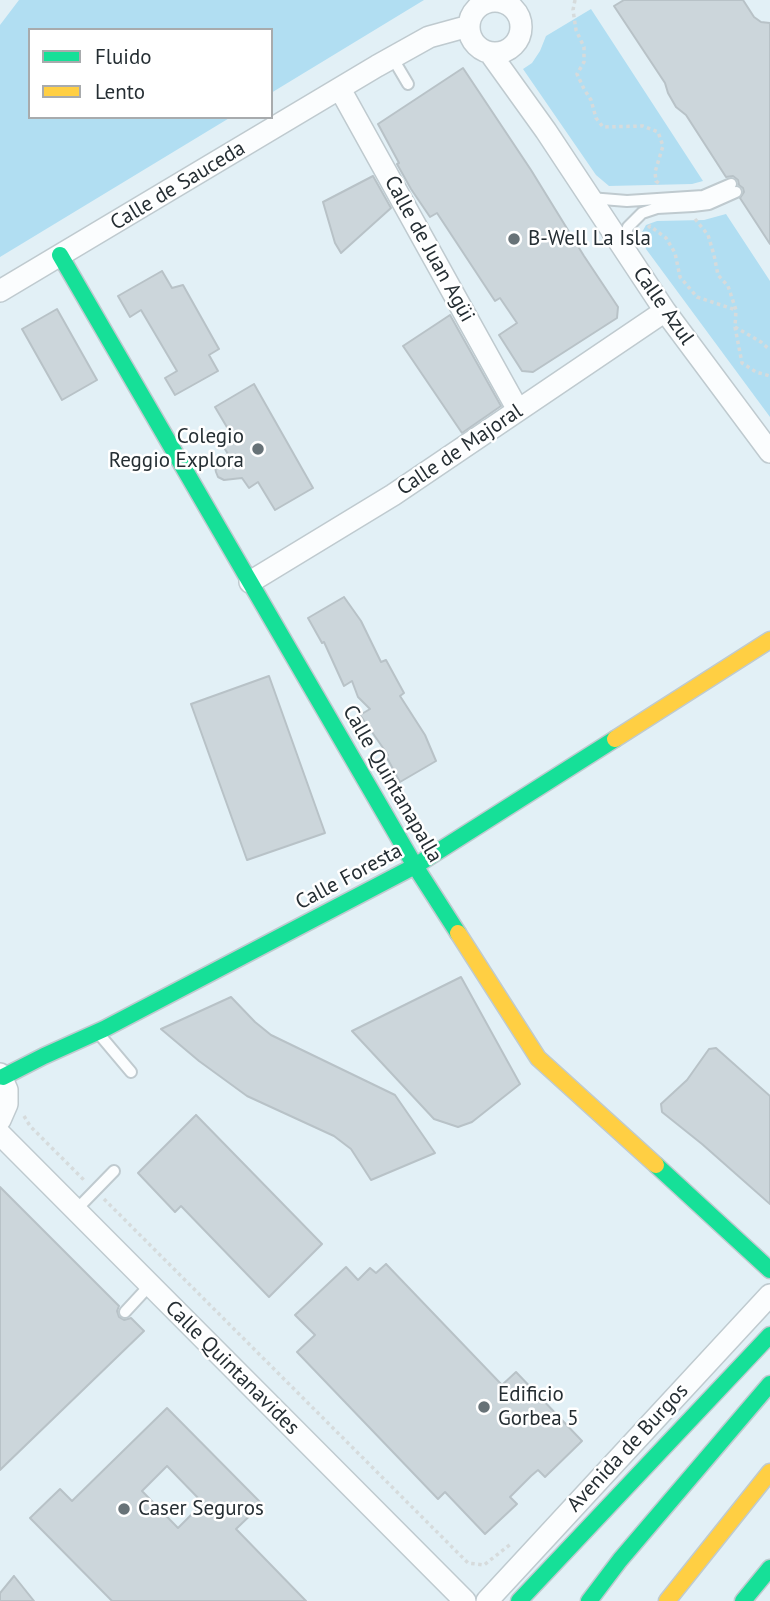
<!DOCTYPE html>
<meta charset="utf-8">
<style>
body{margin:0}
#map{position:relative;width:770px;height:1601px;overflow:hidden;background:#e2f0f6;font-family:"PT Sans",sans-serif}
canvas{display:block}
.legend{position:absolute;left:28px;top:28px;width:245px;height:91px;box-sizing:border-box;background:#fff;border:2px solid #a8abad;margin:0;padding:9px 12px;list-style:none;font-size:21px;color:#252e33}
.legend li{display:flex;align-items:center;gap:14px;height:35px}
.legend b{width:35px;border:2px solid #a8abad}
</style>
<div id="map">
<canvas width="770" height="1601"></canvas>
<ul class="legend">
<li><b style="height:9px;background:#16e098"></b>Fluido</li>
<li><b style="height:9px;background:#ffcf43"></b>Lento</li>
</ul>
</div>
<script>
const c = document.querySelector('canvas').getContext('2d');
c.lineJoin = 'round';
function fillPath(path, color) { c.fillStyle = color; c.fill(path, 'evenodd'); }
const toPath = rows => new Path2D(rows.map(r => 'M' + r).join(''));
function stroke(path, color, width, dash) { c.strokeStyle = color; c.lineWidth = width; c.lineCap = dash ? 'butt' : 'round'; c.setLineDash(dash || []); c.stroke(path); }
function label(font, color, halo, rows, align = 'center') {
  c.font = font + ' "PT Sans",sans-serif'; c.lineWidth = 5; c.setLineDash([]); c.textBaseline = 'middle'; c.strokeStyle = halo; c.fillStyle = color; for (const [text, x, y, turn = 0] of rows) {
    c.save(); c.translate(x, y); c.rotate((+turn || 0) * Math.PI / 180); c.textAlign = isNaN(turn) ? turn : align; if (halo) c.strokeText(text, 0, 0); c.fillText(text, 0, 0); c.restore();
  }
}
fillPath(toPath([
 [19,0,424,0,271,93,271,30,30,30,30,117,231,117,0,257,0,25],
 [591,9,703,181,692,184,609,186,596,175,523,69,532,63,540,51,546,36],
 [726,214,770,281,770,417,646,249,641,234,646,225,657,221,704,220]
]), '#b1def2');
const building = toPath([
 [624,0,743,0,754,17,761,22,770,23,770,244,740,198,744,192,743,188,739,185,738,180,733,176,726,177,686,115,676,107,668,93,665,83,614,6,624,0],
 [463,68,531,170,584,256,618,307,617,318,533,372,522,371,499,335,517,323,500,298,495,301,437,213,430,217,411,189,397,164,399,163,378,124,463,68],
 [373,176,391,208,341,253,335,243,323,202,373,176],
 [162,271,172,288,183,285,219,349,209,355,218,371,175,395,165,378,177,371,141,310,130,317,118,296,162,271],
 [57,309,97,380,62,400,22,329,57,309],
 [450,315,501,406,462,433,403,346,450,315],
 [254,384,313,488,275,510,258,482,249,488,242,478,224,480,218,477,216,472,215,467,219,462,229,456,221,442,231,434,215,407,254,384],
 [344,597,361,621,381,662,386,660,404,693,400,696,425,735,436,761,400,782,386,756,388,755,360,715,370,709,358,697,352,681,344,686,324,642,322,643,308,618,344,597],
 [269,676,325,833,247,860,191,704,269,676],
 [461,977,520,1084,472,1122,458,1127,434,1119,352,1031,461,977],
 [231,997,255,1022,271,1035,395,1095,435,1153,371,1180,351,1149,334,1136,247,1096,199,1061,161,1029,231,997],
 [716,1048,770,1096,770,1204,702,1144,662,1112,661,1104,687,1080,709,1049,716,1048],
 [196,1115,322,1244,269,1297,181,1206,175,1212,138,1173,196,1115],
 [0,1187,119,1306,117,1311,119,1317,124,1320,131,1318,144,1331,0,1470,0,1187],
 [386,1264,502,1385,516,1372,582,1441,545,1477,538,1470,531,1476,510,1497,517,1504,485,1534,445,1492,438,1499,297,1352,315,1335,295,1315,346,1267,358,1280,370,1268,376,1273,386,1264],
 [167,1408,262,1504,236,1529,306,1601,112,1601,30,1518,60,1489,72,1501,167,1408],
 [167,1466,203,1503,178,1528,142,1491,167,1466],
 [14,1576,34,1601,0,1601,0,1593,14,1576]
]);
fillPath(building, '#ccd6db');
stroke(building, '#b8c2c7', 2);
const lane = toPath([
 [392,57,408,84],
 [590,198,627,201,703,196,731,184],
 [622,246,628,227,642,213,657,208,693,206,709,204,736,192],
 [99,1034,131,1072],
 [76,1210,114,1171],
 [125,1312,150,1285]
]);
const street = toPath([
 '469 27a26 26 0 1 1 52 0a26 26 0 1 1-52 0Z',
 [490,53,546,131,665,311,770,452],
 [340,89,518,410],
 [0,291,377,66,429,37,469,26],
 [250,582,393,495,665,311],
 [0,1074,7,1090,7,1104,0,1120],
 [0,1134,465,1601],
 [487,1601,770,1295]
]);
const fast = toPath([
 [60,255,415,866,458,933],
 [3,1077,44,1056,104,1029,415,866,615,739],
 [656,1165,770,1270],
 [519,1601,770,1335],
 [589,1601,620,1560,770,1384],
 [743,1601,770,1568]
]);
const slow = toPath([
 [615,739,770,640],
 [458,933,538,1058,656,1165],
 [667,1601,770,1472]
]);
stroke(lane, '#bfcacf', 14);
stroke(street, '#bfcacf', 24);
stroke(fast, '#bfcacf', 19);
stroke(slow, '#bfcacf', 19);
stroke(toPath([
 [575,0,573,10,576,30,584,47,584,62,577,74,584,89,591,100,596,118,603,127,643,126,658,132,663,146,655,172,656,181,660,184],
 [695,219,708,235,714,255,718,275,728,286,736,310,735,327,742,363,756,372,770,376],
 [648,228,650,226,666,238,675,253,680,277,697,297,736,310],
 [735,327,761,342,770,350],
 [24,1116,30,1126,86,1182],
 [104,1199,468,1563,484,1565,512,1543]
]), '#d6dbdc', 3.5, [3.5, 3.5]);
stroke(lane, '#fbfdfe', 10);
stroke(street, '#fbfdfe', 21);
stroke(fast, '#16e098', 16);
stroke(slow, '#ffcf43', 16);
for (const [x, y, r, color] of [
 [514,239,7,"#677277"],
 [258,449,7,"#677277"],
 [484,1407,7,"#677277"],
 [124,1509,7,"#677277"]
]) { const dot = new Path2D(); dot.arc(x, y, r, 0, 2 * Math.PI); c.fillStyle = color; c.fill(dot); stroke(dot, '#fff', 2.5); }
label('21px', '#252e33', '#fff', [
 ["Calle de Sauceda",178,186,-31],
 ["Calle de Juan Agüi",429,249,61],
 ["Calle Azul",663,306,55],
 ["Calle de Majoral",460,450,-34],
 ["Calle Quintanapalla",392,784,60],
 ["Calle Foresta",349,877,-28],
 ["Calle Quintanavides",232,1368,45],
 ["Avenida de Burgos",628,1448,-47]
]);
label('21px', '#252e33', '#fff', [
 ["B-Well La Isla",528,239],
 ["Colegio",244,437,"right"],
 ["Reggio Explora",244,461,"right"],
 ["Edificio",498,1395],
 ["Gorbea 5",498,1419],
 ["Caser Seguros",138,1509]
], 'left');
</script>
